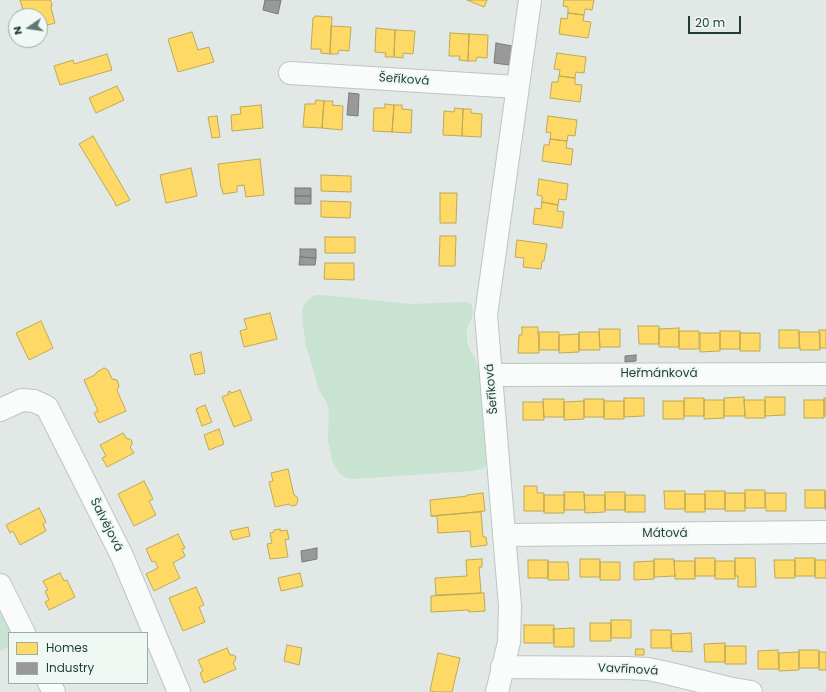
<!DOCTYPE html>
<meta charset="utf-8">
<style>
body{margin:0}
#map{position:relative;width:826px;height:692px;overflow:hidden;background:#e1e8e5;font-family:Poppins,sans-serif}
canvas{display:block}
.legend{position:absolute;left:8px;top:632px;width:140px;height:52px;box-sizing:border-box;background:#eff8f3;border:1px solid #9bada7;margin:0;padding:5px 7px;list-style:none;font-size:12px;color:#1e3d35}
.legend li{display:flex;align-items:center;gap:8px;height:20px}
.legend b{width:20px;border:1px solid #9bada7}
.north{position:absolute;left:8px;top:8px;width:40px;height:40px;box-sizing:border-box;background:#eff8f3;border:1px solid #9bada7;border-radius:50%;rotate:257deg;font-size:11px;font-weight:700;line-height:16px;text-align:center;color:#1e3d35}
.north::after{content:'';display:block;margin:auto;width:14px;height:18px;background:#627973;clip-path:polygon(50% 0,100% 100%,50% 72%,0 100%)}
.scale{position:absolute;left:688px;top:16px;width:53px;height:18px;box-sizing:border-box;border:2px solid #1e3d35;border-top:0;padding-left:5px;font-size:12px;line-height:14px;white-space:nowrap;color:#1e3d35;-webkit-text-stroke:3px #eff8f3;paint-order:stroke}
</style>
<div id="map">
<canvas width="826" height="692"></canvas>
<ul class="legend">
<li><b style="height:11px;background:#ffd966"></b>Homes</li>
<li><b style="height:11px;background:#999"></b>Industry</li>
</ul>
<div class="north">N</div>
<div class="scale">20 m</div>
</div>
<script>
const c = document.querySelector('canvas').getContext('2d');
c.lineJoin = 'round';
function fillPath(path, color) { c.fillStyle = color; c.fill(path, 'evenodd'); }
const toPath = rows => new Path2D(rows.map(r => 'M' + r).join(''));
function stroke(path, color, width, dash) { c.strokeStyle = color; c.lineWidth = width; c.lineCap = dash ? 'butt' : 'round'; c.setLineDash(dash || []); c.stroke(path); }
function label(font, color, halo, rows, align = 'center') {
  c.font = font + ' Poppins,sans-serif'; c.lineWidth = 4; c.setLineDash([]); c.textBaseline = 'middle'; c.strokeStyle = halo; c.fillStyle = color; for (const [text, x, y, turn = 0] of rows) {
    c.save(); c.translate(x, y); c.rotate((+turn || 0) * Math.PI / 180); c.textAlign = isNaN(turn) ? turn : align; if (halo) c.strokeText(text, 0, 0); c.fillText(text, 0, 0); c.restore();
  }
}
fillPath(toPath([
 [315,295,322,295,410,304,467,302,471,304,473,311,472,317,467,328,467,342,470,350,475,358,479,371,486,458,486,464,485,467,482,469,471,471,353,479,344,477,339,473,332,460,328,441,329,412,327,403,318,388,313,369,306,346,302,316,303,307,308,300],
 [0,608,14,633,9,633,9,646,0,651]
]), '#c8e3d1');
const homes = toPath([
 [20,0,50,0,51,1,52,5,51,8,55,23,40,27,40,16,25,16,20,0],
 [467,0,487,0,484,7,467,0],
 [564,0,594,0,592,10,585,9,584,15,568,13,568,7,563,6,564,0],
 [568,13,584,15,583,21,591,22,588,38,559,34,561,18,567,19,568,13],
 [316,16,332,17,330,54,321,53,321,49,311,49,313,18,316,16],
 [331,26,351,27,349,51,339,50,338,54,330,54,331,26],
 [376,28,395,30,394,57,385,57,386,53,375,52,376,28],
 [395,30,415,31,413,54,403,53,403,58,394,57,395,30],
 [192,32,198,50,209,47,214,62,178,72,168,39,192,32],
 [450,33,469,34,468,61,459,60,460,56,449,56,450,33],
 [469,34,488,35,487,58,477,57,476,61,468,61,469,34],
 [557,53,586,57,584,73,576,72,575,78,559,76,560,70,554,69,557,53],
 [107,54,112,70,60,85,54,66,73,60,74,64,107,54],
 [559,76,575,78,575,84,582,85,580,102,550,98,552,82,558,82,559,76],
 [117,86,124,100,96,113,89,98,117,86],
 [316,100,324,101,322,128,303,127,305,104,315,104,316,100],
 [324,101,333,101,332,105,343,106,342,130,322,128,324,101],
 [385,104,394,105,392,132,373,131,374,108,385,108,385,104],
 [261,105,263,128,232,131,231,115,241,114,240,107,261,105],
 [394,105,402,105,402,109,412,110,411,133,392,132,394,105],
 [455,108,463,109,462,136,443,135,444,111,454,112,455,108],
 [463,109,471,109,471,113,482,114,481,137,462,136,463,109],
 [217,116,220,137,212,138,208,117,217,116],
 [548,116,577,120,575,136,568,135,567,141,550,139,551,133,546,132,548,116],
 [93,136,130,200,116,206,114,201,79,144,93,136],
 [550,139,567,141,566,148,573,149,571,165,542,161,544,145,549,145,550,139],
 [260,159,264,195,246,197,244,185,237,186,237,192,223,194,222,188,221,188,218,164,260,159],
 [191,168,197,196,166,203,160,175,191,168],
 [321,175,351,176,351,192,321,191,321,175],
 [539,179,568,184,566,200,559,199,558,205,542,202,542,196,537,195,539,179],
 [440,193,457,193,456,223,440,223,440,193],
 [321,201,351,202,350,218,321,217,321,201],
 [542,202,558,205,557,211,564,212,562,228,533,224,535,208,541,209,542,202],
 [440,236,456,236,455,266,439,266,440,236],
 [325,237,355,237,355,253,325,253,325,237],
 [517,240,547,244,544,261,542,261,541,269,523,267,524,258,515,257,517,240],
 [325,263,354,263,354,280,324,279,325,263],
 [270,313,277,339,244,347,240,331,247,329,244,319,270,313],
 [41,321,53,348,29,360,16,333,41,321],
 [638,326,659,326,659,344,639,344,638,326],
 [522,327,538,327,538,335,539,335,539,353,518,353,519,335,522,335,522,327],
 [679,328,679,347,659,347,659,329,679,328],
 [599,329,620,329,620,347,600,347,599,329],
 [779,330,799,330,799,348,779,348,779,330],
 [819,330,826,330,826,348,820,348,819,330],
 [679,331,699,331,699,349,679,349,679,331],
 [720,331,740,331,740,349,720,349,720,331],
 [539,332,559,332,559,350,539,350,539,332],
 [579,332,599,332,600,350,579,350,579,332],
 [799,332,820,332,820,350,800,350,799,332],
 [700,333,720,333,720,351,700,352,700,333],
 [740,333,760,333,760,351,740,351,740,333],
 [579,334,579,352,559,353,559,335,579,334],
 [201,352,205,373,195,375,190,355,201,352],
 [104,368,108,370,112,379,117,380,119,386,117,390,126,411,99,423,94,413,98,411,84,380,95,375,97,372,104,368],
 [240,390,252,420,234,427,222,397,229,394,228,392,230,391,231,393,240,390],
 [744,397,745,416,724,416,724,398,744,397],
 [765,397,785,397,785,415,765,416,765,397],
 [624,398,644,398,644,416,624,417,624,398],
 [684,398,704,398,704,416,684,416,684,398],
 [824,398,826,398,826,416,824,416,824,398],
 [543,399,564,399,564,417,544,417,543,399],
 [584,399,604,399,604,417,584,417,584,399],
 [704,400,724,400,724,418,704,419,704,400],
 [744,400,765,400,765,418,745,418,744,400],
 [804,400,824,400,824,418,804,418,804,400],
 [584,401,584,419,564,420,564,402,584,401],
 [604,401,624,401,624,419,604,419,604,401],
 [663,401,684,401,684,419,663,419,663,401],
 [523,402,543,402,544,420,523,420,523,402],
 [205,405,212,422,202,426,196,409,205,405],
 [219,429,224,444,209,450,204,435,219,429],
 [123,433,127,439,130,439,132,441,132,445,130,447,134,453,107,467,102,458,106,456,100,445,123,433],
 [288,469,294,495,297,497,298,501,296,505,292,506,289,504,275,507,269,482,273,481,271,473,288,469],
 [144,481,153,499,149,501,156,515,134,526,118,494,144,481],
 [524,486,537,486,537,493,544,493,544,511,524,511,524,486],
 [745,490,765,490,765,508,745,508,745,490],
 [805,490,825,490,825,508,805,508,805,490],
 [664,491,685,491,685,509,665,509,664,491],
 [705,491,725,491,725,509,705,509,705,491],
 [564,492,584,492,585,510,564,510,564,492],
 [605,492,625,492,625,510,605,510,605,492],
 [825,492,826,492,826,510,825,508,825,492],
 [483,493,485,511,431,516,430,500,459,497,467,496,467,495,483,493],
 [725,493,745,493,745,511,725,511,725,493],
 [765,493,786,493,786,511,766,511,765,493],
 [685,494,705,494,705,512,685,512,685,494],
 [544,495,565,495,564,513,544,513,544,495],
 [584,495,605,495,605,512,585,513,584,495],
 [625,495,645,495,645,512,625,512,625,495],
 [39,508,46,522,43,524,46,531,20,545,13,531,10,533,6,525,39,508],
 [481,512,483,537,486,537,487,545,471,547,470,531,438,533,437,516,431,516,481,512],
 [248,527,250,536,233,540,230,531,248,527],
 [280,529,280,531,287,530,289,539,285,540,288,557,270,559,267,544,272,543,270,533,274,532,274,530,280,529],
 [178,534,185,548,182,549,185,556,173,563,180,578,154,591,146,574,158,568,155,561,152,562,146,549,178,534],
 [695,558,715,558,715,576,695,576,695,558],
 [735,558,755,558,756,587,738,587,738,576,735,576,735,558],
 [795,558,815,558,815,576,795,576,795,558],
 [482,559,482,567,479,567,481,593,436,595,435,578,467,576,466,560,482,559],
 [580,559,600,559,600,577,580,577,580,559],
 [654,559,674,559,675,576,654,577,654,559],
 [528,560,548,560,548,578,528,578,528,560],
 [774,560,795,560,795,578,775,578,774,560],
 [815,560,826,560,826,578,815,578,815,560],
 [654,561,654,579,634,580,634,562,654,561],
 [674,561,695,561,695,579,675,579,674,561],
 [715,561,735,561,735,579,715,579,715,561],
 [548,562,568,562,569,580,548,580,548,562],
 [600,562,620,562,620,580,600,580,600,562],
 [60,573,64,581,67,580,75,597,49,610,45,602,49,600,45,591,48,590,43,581,60,573],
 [300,573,303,586,281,591,278,578,300,573],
 [196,587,204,605,199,607,205,622,183,631,169,598,196,587],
 [484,593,485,611,469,612,469,610,431,612,431,596,484,593],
 [611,620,631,620,631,638,611,638,611,620],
 [590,623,611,623,611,641,590,641,590,623],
 [524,625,554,625,554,643,524,643,524,625],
 [574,628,574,647,554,647,553,629,574,628],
 [651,630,671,630,671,648,651,648,651,630],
 [691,633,692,652,672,651,671,634,691,633],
 [725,643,725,662,705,662,704,644,725,643],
 [287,645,302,648,299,665,284,661,287,645],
 [725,646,746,646,746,664,725,664,725,646],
 [227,648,230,655,234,655,236,657,235,661,233,663,236,669,204,683,200,673,203,671,198,660,227,648],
 [636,649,644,649,644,655,635,655,636,649],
 [778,650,779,669,758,669,758,651,778,650],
 [799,650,819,650,819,668,799,668,799,650],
 [799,652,799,670,779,671,779,653,799,652],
 [819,652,826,652,826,670,819,670,819,652],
 [438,653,460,658,452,692,435,692,430,691,438,653]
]);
fillPath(homes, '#ffd966');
stroke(homes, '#bcaa57', 1);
const industry = toPath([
 [265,0,281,0,278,14,263,10,265,0],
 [496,43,512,46,509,65,494,63,496,43],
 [349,93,359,94,358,116,347,115,349,93],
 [295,188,311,188,311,196,295,196,295,188],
 [295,196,311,196,311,204,295,204,295,196],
 [300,249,316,249,316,258,300,257,300,249],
 [300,257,316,258,315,265,299,265,300,257],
 [636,355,636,361,625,362,625,356,636,355],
 [317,548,317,559,302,562,301,551,317,548]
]);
fillPath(industry, '#999');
stroke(industry, '#747d7b', 1);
const minor = toPath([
 [290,73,517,87],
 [491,375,826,374],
 [0,410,22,400,34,401,47,407,122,556,179,692],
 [504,535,826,532],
 [0,585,24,633],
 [502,667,626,668,648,669,667,673,728,688,751,692],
 [49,683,54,692],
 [497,692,509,642,510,606,486,315,530,0]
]);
stroke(minor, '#bec5c2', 24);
stroke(minor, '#fafcfb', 22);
label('12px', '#1e3d35', '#eff8f3', [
 ["Šeříková",404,80,4],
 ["Heřmánková",659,374],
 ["Šeříková",492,389,-95],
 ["Šalvějová",106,525,63],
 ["Mátová",665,534],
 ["Vavřínová",628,670,3]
]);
</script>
